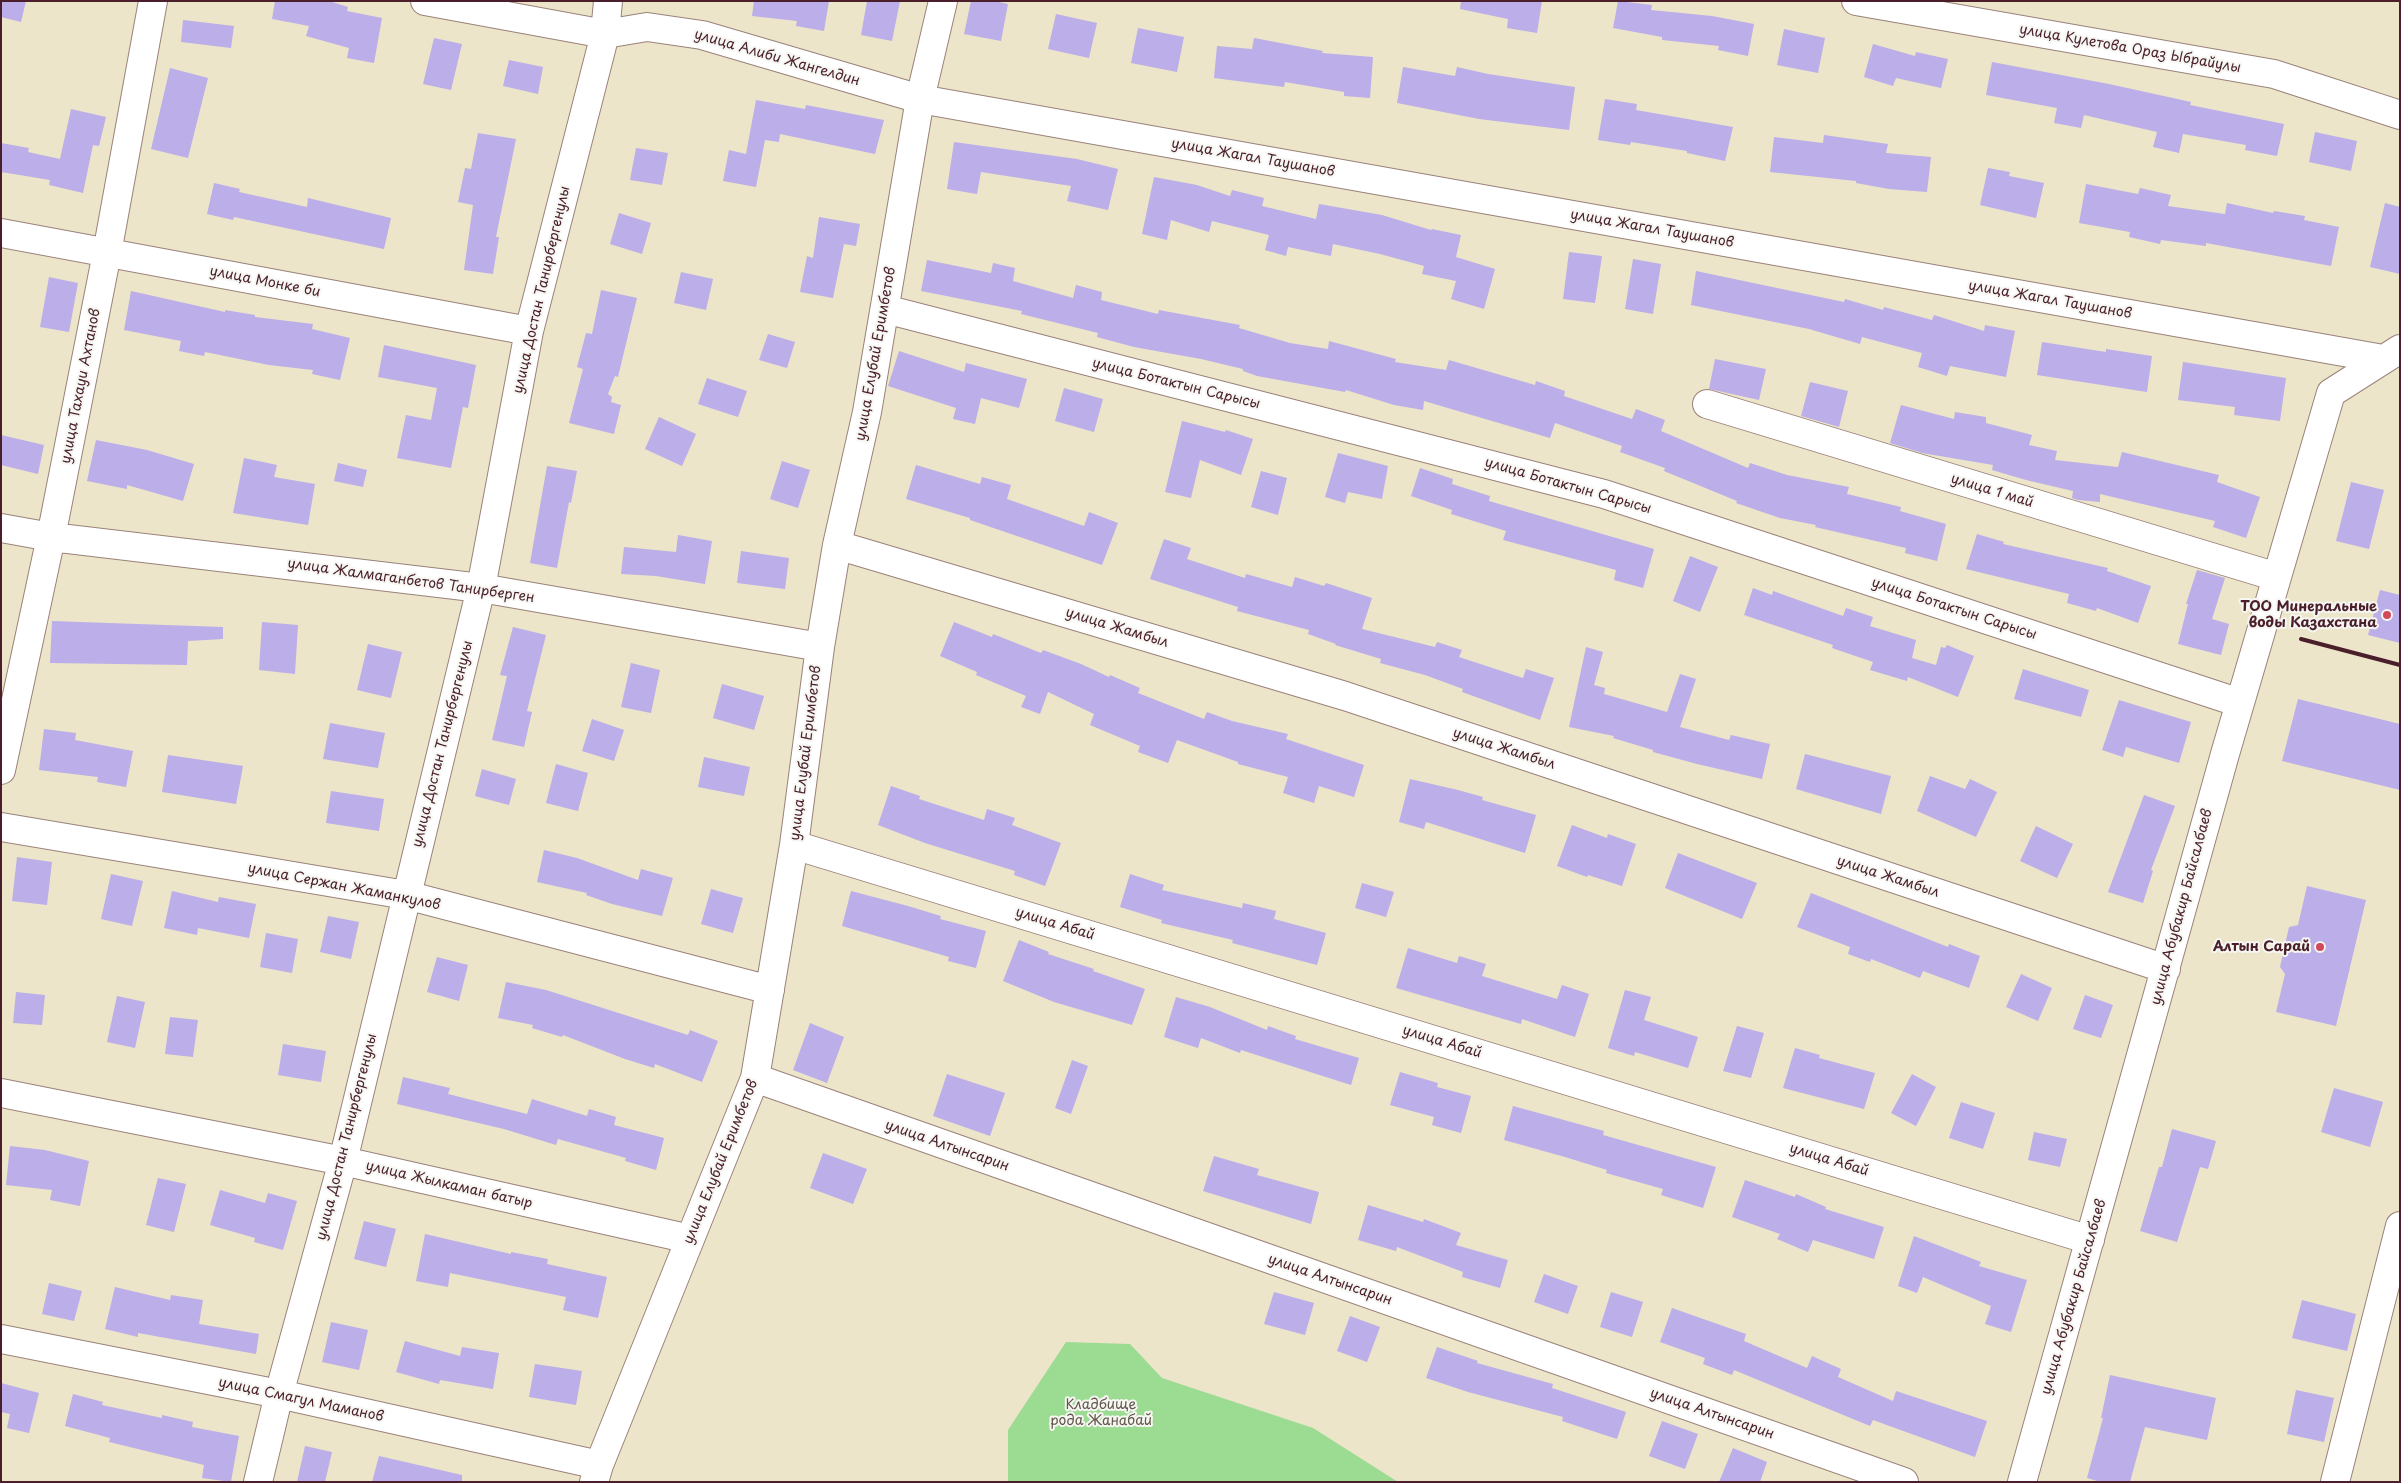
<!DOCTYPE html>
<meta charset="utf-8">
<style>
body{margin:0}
#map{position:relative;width:2401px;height:1483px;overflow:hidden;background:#ece5c9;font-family:"Playpen Sans",sans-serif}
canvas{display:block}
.frame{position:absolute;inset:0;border:2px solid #4a1f2b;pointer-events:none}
</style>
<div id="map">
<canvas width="2401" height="1483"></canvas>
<div class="frame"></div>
</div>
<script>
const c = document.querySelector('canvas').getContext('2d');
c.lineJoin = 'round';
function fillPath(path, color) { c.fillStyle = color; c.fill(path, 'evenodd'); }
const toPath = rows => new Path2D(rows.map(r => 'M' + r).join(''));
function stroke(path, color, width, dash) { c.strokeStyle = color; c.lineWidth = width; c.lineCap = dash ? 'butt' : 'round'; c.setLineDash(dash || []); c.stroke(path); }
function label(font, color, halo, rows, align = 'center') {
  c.font = font + ' "Playpen Sans",sans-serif'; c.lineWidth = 4; c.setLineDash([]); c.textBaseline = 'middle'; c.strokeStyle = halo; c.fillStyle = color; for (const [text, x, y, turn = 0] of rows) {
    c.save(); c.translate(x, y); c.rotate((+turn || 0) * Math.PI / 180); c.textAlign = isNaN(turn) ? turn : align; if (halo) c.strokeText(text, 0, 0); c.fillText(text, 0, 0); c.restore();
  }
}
fillPath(toPath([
 [1066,1342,1130,1344,1162,1378,1313,1428,1398,1482,1008,1482,1008,1430]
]), '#9bdb92');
fillPath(toPath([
 [1,1,26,1,21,22,1,17],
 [275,1,329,1,348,7,347,11,382,18,374,63,347,58,349,48,306,36,309,26,272,19],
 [754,1,829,1,824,31,796,26,797,21,752,16],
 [867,1,900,1,892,41,861,35],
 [971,1,994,1,1008,4,1001,41,964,34],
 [1461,1,1542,1,1537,33,1507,28,1508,19,1460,9],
 [1618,1,1652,5,1651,10,1712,16,1754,24,1748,56,1718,50,1719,46,1662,40,1662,37,1613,28],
 [1056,14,1097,23,1089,58,1048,49],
 [183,20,234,26,231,48,181,42],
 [1138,28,1184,37,1177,72,1131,63],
 [1784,29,1825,38,1818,73,1777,65],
 [434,38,462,44,451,90,423,84],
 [1254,38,1323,51,1322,53,1373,57,1370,98,1344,96,1344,92,1285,82,1284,87,1214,78,1217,46,1252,49],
 [1873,44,1915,56,1916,52,1948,59,1941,88,1896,78,1893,86,1864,77],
 [509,60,543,67,538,94,503,86],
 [1992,62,2109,84,2191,102,2190,105,2284,124,2277,156,2245,150,2246,145,2183,134,2179,153,2153,147,2157,132,2084,115,2081,128,2054,123,2057,108,1986,95],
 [1403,67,1455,76,1457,67,1488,74,1575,87,1569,130,1479,119,1397,103],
 [170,68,208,78,188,158,151,149],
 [1605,99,1637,104,1636,110,1733,127,1725,161,1687,153,1687,151,1631,142,1630,145,1598,140],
 [756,100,805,109,806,105,884,120,875,154,780,134,779,142,765,140,756,187,723,181,729,150,746,154],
 [71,109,106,117,99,146,93,145,83,193,49,185,50,180,1,172,1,143,29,148,28,152,60,159],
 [2315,132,2357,141,2351,171,2309,162],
 [478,133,516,139,496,237,499,237,493,274,464,270,473,205,458,202,465,168,471,169],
 [1824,135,1888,144,1886,153,1931,157,1927,192,1889,189,1856,183,1856,181,1770,172,1774,137,1823,143],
 [954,142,1077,159,1118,169,1108,210,1067,201,1071,186,981,172,977,194,947,189],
 [636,148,668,153,662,185,630,180],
 [1988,168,2010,172,2009,176,2044,183,2036,218,1980,205],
 [1154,177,1197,185,1230,196,1232,190,1264,198,1262,206,1316,219,1319,204,1382,215,1431,230,1432,229,1461,235,1456,257,1495,269,1484,309,1451,299,1456,281,1422,274,1424,266,1380,254,1333,244,1331,256,1288,247,1286,256,1265,250,1269,235,1212,221,1209,232,1171,220,1167,240,1142,234],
 [214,183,240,189,239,192,307,207,308,198,391,218,384,249,234,217,233,220,207,214],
 [2086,184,2138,194,2140,188,2171,195,2168,206,2225,214,2227,203,2273,213,2274,211,2305,216,2304,220,2339,227,2331,266,2206,243,2206,246,2161,240,2160,244,2129,237,2130,232,2079,223],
 [2385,203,2400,207,2400,274,2370,267],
 [619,213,651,223,642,254,610,244],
 [819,217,860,224,856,246,844,244,833,298,800,292,807,256,813,258],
 [1569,252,1602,256,1595,303,1563,299],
 [1633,259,1661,264,1653,314,1625,309],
 [927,260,991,273,993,263,1015,268,1013,281,1073,298,1076,285,1102,292,1101,300,1158,314,1159,310,1240,325,1239,328,1290,343,1328,349,1329,341,1396,359,1395,362,1446,370,1449,360,1535,385,1536,381,1565,391,1564,396,1632,419,1636,409,1665,420,1661,431,1748,468,1750,463,1787,475,1849,487,1847,494,1901,507,1900,511,1946,524,1937,561,1905,553,1906,548,1815,527,1816,525,1780,518,1736,503,1737,501,1664,471,1665,468,1620,452,1622,446,1555,423,1550,438,1424,401,1423,410,1394,405,1346,390,1345,392,1257,376,1243,371,1243,369,1201,359,1134,347,1097,337,1098,333,1021,314,1022,311,921,291],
 [1696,271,1844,302,1845,299,1883,310,1884,307,1932,320,1934,315,1984,331,1985,325,2015,331,2006,377,1950,366,1947,376,1918,367,1922,353,1862,337,1860,344,1809,329,1691,305],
 [681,272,713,279,706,310,674,303],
 [49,277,78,283,69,332,40,327],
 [601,290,637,298,618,377,615,376,608,394,612,397,611,402,621,405,614,434,569,423,583,369,577,367,586,333,592,334],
 [131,291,225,312,225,310,255,315,255,317,313,324,312,329,350,338,340,380,312,374,313,370,269,365,205,352,204,356,179,351,181,341,124,330],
 [768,334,795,342,787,368,759,360],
 [2042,342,2106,352,2106,349,2152,356,2147,392,2037,375],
 [384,345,476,365,468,408,463,407,451,468,397,458,406,415,431,420,437,388,378,377],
 [899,351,964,372,966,363,1027,379,1019,408,981,398,975,424,953,419,956,408,888,386],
 [1715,359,1766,369,1759,400,1709,389],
 [2183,362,2286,378,2280,421,2234,415,2235,407,2178,400],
 [707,378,747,391,738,417,698,404],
 [1810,382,1848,391,1839,427,1801,416],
 [1064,388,1103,399,1094,432,1055,421],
 [1901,405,1954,419,1955,412,1986,417,1986,423,2032,435,2029,445,2057,451,2055,460,2118,467,2122,452,2219,475,2217,482,2260,497,2246,538,2213,527,2215,521,2100,494,2100,502,2078,500,2072,498,2073,491,2026,480,1992,470,1993,465,1922,453,1890,443],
 [659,417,696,434,682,466,645,449],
 [1182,421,1225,432,1226,430,1253,439,1241,475,1200,460,1191,498,1165,492],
 [1,435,44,445,38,474,1,465],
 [96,440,147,450,194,464,183,501,127,485,127,489,87,481],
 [1338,453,1388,466,1382,499,1348,492,1345,503,1325,497],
 [244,458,277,465,274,477,315,484,308,525,233,513],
 [782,461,810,470,798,508,770,499],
 [338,463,367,470,363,487,334,481],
 [916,465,980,484,982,477,1011,485,1007,499,1084,526,1089,512,1118,523,1102,565,970,520,970,518,906,499],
 [547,466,577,471,571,503,569,502,557,568,530,563],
 [1420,468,1453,479,1452,484,1490,496,1489,501,1654,549,1643,588,1614,580,1616,570,1503,540,1506,531,1451,514,1452,510,1411,496],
 [1261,471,1287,478,1278,515,1251,507],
 [2351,482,2384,490,2369,549,2336,541],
 [1977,534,2004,542,2003,544,2108,568,2107,571,2151,586,2138,623,2097,608,2096,611,2067,603,2069,594,1966,569],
 [678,535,712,541,705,584,656,576,621,574,624,547,676,552],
 [1164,539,1191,548,1187,559,1245,578,1246,574,1292,587,1295,577,1324,586,1326,583,1372,598,1362,629,1435,647,1437,642,1462,650,1459,657,1523,678,1526,669,1554,678,1540,720,1462,692,1463,689,1425,675,1380,663,1381,659,1335,645,1336,644,1308,634,1309,630,1237,611,1238,607,1150,579],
 [741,551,789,558,785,589,737,583],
 [1690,556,1718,567,1700,612,1673,601],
 [2197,570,2225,578,2212,619,2229,624,2221,655,2178,644,2188,604,2186,604],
 [1753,588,1772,595,1773,591,1843,616,1846,608,1873,617,1870,626,1916,640,1912,658,1936,665,1941,647,1945,648,1947,645,1974,656,1958,697,1908,677,1907,681,1870,670,1873,662,1832,648,1833,645,1744,615],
 [2380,590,2400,595,2400,643,2368,635],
 [52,621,223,627,223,639,188,641,187,665,50,663],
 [262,622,298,625,295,674,259,670],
 [954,622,992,637,993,634,1041,653,1043,650,1081,664,1109,677,1110,675,1140,688,1138,693,1204,719,1207,712,1232,721,1288,734,1286,739,1364,765,1354,797,1319,786,1314,803,1283,793,1288,777,1238,764,1238,762,1177,740,1168,763,1138,752,1140,746,1090,725,1094,714,1048,692,1040,714,1021,707,1026,696,976,675,977,672,940,656],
 [513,627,546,635,527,711,532,712,524,747,492,740,507,676,500,675],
 [368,644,402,652,391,698,357,690],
 [1586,647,1603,652,1594,685,1605,688,1604,694,1667,712,1680,674,1696,679,1680,727,1729,740,1731,735,1770,744,1762,779,1697,764,1653,752,1653,750,1613,738,1614,736,1569,727],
 [631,663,660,670,651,713,621,707],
 [2023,669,2089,690,2081,717,2014,699],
 [722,684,764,696,754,730,713,718],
 [2298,699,2400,724,2400,790,2282,761],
 [2119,700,2191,722,2179,763,2126,747,2123,757,2102,750],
 [592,719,624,730,614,761,582,751],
 [330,723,385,733,378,768,323,759],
 [44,729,76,733,75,740,133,751,126,787,97,782,98,777,39,770],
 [1805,754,1891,776,1881,814,1796,789],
 [168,755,243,766,236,804,162,792],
 [704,757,750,767,744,796,698,787],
 [556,764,588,773,578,811,546,803],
 [482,769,516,779,509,805,475,796],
 [1930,776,1965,789,1970,779,1997,792,1976,837,1917,811],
 [1410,779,1458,790,1483,797,1482,800,1536,815,1525,853,1426,822,1424,829,1399,822],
 [891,786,920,796,919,799,984,820,987,809,1015,818,1012,825,1061,843,1045,886,1014,875,1015,871,925,843,878,825],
 [331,791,384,799,379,831,326,823],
 [2144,795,2175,806,2151,870,2153,871,2143,903,2108,892],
 [1572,825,1607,838,1608,834,1636,844,1622,886,1588,875,1587,877,1557,866],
 [2036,826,2073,844,2057,878,2020,861],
 [544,850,577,858,638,880,641,869,673,878,662,916,612,904,586,895,587,893,537,882],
 [1678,853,1757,883,1742,919,1665,888],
 [17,857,52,862,47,905,12,901],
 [111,874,143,881,132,926,101,919],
 [1130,874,1164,885,1162,890,1242,908,1243,903,1276,911,1274,919,1326,933,1317,965,1232,943,1233,940,1161,923,1162,920,1120,907],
 [1362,883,1394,892,1386,917,1355,908],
 [2307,886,2366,900,2336,1026,2276,1012,2285,974,2280,967,2289,927,2298,925],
 [711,889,743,898,733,933,701,924],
 [172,891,218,902,219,897,256,904,249,938,198,928,197,935,164,928],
 [851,891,908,906,941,916,940,919,986,931,976,968,948,961,949,957,842,926],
 [1811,893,1948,947,1949,944,1980,956,1969,988,1923,971,1920,978,1871,959,1870,962,1848,954,1850,947,1797,927],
 [328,916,359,922,351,959,320,952],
 [266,933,298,939,292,973,260,967],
 [1019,940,1049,952,1048,954,1094,969,1093,971,1145,989,1132,1025,1054,1002,1003,981],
 [1408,948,1457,963,1459,956,1486,964,1482,976,1557,999,1562,985,1589,994,1575,1037,1522,1019,1521,1024,1396,988],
 [437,957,468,965,459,1001,427,992],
 [2021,974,2052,988,2038,1021,2006,1007],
 [506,982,546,990,688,1035,690,1030,718,1041,702,1082,655,1064,654,1068,625,1059,563,1035,562,1037,532,1028,533,1025,498,1018],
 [1625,990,1651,997,1644,1020,1698,1037,1688,1068,1635,1052,1634,1056,1608,1048],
 [16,992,45,995,42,1025,13,1023],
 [2085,995,2113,1005,2101,1038,2073,1029],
 [117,996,145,1002,135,1048,107,1042],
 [1176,997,1210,1007,1267,1030,1268,1026,1296,1036,1295,1039,1359,1058,1351,1085,1241,1050,1240,1053,1201,1038,1198,1048,1164,1037],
 [170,1017,198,1020,193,1057,165,1054],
 [810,1023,844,1037,827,1083,793,1070],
 [1737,1026,1764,1033,1751,1078,1723,1071],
 [283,1044,326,1051,321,1082,278,1075],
 [1795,1048,1820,1055,1819,1058,1875,1073,1864,1109,1783,1088],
 [1072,1060,1088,1066,1071,1114,1055,1108],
 [1400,1072,1438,1083,1437,1087,1471,1096,1461,1133,1432,1125,1434,1117,1390,1105],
 [947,1074,1005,1093,990,1136,933,1116],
 [1912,1074,1936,1087,1916,1126,1891,1113],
 [403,1077,450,1088,448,1094,527,1114,532,1099,587,1116,589,1109,616,1117,614,1125,664,1138,656,1170,625,1161,626,1158,558,1139,556,1145,504,1129,397,1104],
 [2334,1088,2383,1102,2370,1147,2321,1132],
 [1961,1102,1995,1113,1983,1149,1949,1138],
 [1513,1106,1604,1131,1603,1135,1716,1167,1703,1208,1661,1195,1663,1189,1606,1173,1607,1170,1565,1157,1504,1140],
 [2172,1129,2216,1141,2208,1169,2200,1167,2177,1242,2140,1231,2159,1167,2162,1167],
 [2034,1132,2067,1139,2060,1167,2028,1160],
 [10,1146,45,1150,89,1161,80,1206,50,1200,52,1190,6,1185],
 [823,1153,867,1169,853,1204,810,1188],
 [1214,1156,1259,1169,1257,1175,1319,1192,1311,1224,1203,1191],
 [158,1178,186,1184,174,1232,146,1225],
 [1745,1180,1795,1197,1796,1194,1826,1207,1825,1209,1884,1227,1874,1259,1813,1240,1808,1252,1777,1239,1780,1234,1732,1217],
 [220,1190,265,1203,268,1193,297,1201,283,1250,254,1242,255,1238,210,1225],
 [1368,1205,1423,1222,1424,1219,1461,1233,1456,1245,1508,1260,1500,1288,1462,1277,1463,1272,1397,1247,1396,1251,1358,1240],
 [364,1221,396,1229,386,1267,354,1259],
 [425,1234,511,1254,511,1252,548,1259,547,1264,607,1277,598,1318,563,1310,566,1297,450,1273,448,1287,416,1281],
 [1914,1236,1981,1262,1979,1266,2027,1280,2011,1332,1985,1324,1991,1306,1923,1277,1917,1293,1898,1286],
 [1544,1274,1578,1286,1568,1314,1534,1302],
 [49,1283,82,1291,74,1321,42,1314],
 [115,1287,170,1300,171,1295,203,1300,199,1324,259,1334,256,1354,138,1333,138,1337,105,1329],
 [1274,1292,1314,1303,1305,1335,1264,1324],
 [1611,1292,1643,1302,1632,1337,1600,1327],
 [2302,1300,2356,1314,2347,1351,2292,1338],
 [1672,1308,1746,1334,1744,1341,1807,1368,1812,1356,1841,1369,1838,1377,1893,1401,1896,1391,1987,1421,1975,1457,1873,1420,1870,1426,1734,1370,1732,1375,1703,1364,1705,1358,1660,1342],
 [1350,1316,1380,1327,1367,1362,1337,1351],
 [331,1322,368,1330,359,1370,322,1362],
 [405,1341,460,1356,462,1347,499,1353,493,1389,440,1380,439,1384,396,1372],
 [1437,1347,1478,1361,1477,1363,1553,1384,1552,1388,1626,1412,1617,1439,1562,1421,1563,1417,1468,1392,1426,1378],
 [535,1364,582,1371,576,1405,529,1397],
 [2110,1375,2216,1398,2207,1440,2145,1427,2130,1482,2101,1482,2087,1478,2103,1418,2101,1418],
 [1,1383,39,1393,29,1433,7,1428,10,1414,1,1412],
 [2296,1390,2334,1398,2324,1442,2287,1434],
 [73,1394,103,1402,102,1405,162,1418,162,1415,193,1422,192,1427,239,1436,231,1482,202,1478,204,1465,109,1442,110,1438,65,1426],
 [1662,1421,1698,1434,1685,1469,1649,1456],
 [305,1446,332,1452,325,1482,297,1482],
 [1733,1448,1767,1462,1760,1482,1719,1482],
 [379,1456,462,1475,462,1482,372,1482]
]), '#bbaee9');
const minor = toPath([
 [425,1,605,34,647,27,702,35,920,99,2383,359],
 [1856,1,2274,74,2400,115],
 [1,233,529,331],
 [885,309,1604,494,2240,703],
 [1707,404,2277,577],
 [1,528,51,537,481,588,820,647],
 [837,545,1345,696,2166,969],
 [1,770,51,537,107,253,153,1],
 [1,827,406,895,770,990],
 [794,845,2090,1240],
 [755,1078,1904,1482],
 [1,1093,343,1161,690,1239],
 [1,1339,279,1394,599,1465],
 [258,1482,279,1394,343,1161,481,588,529,331,605,34,608,1],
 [594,1482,599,1465,755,1078,794,845,820,647,837,545,867,412,920,99,943,1],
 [2022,1482,2225,754,2331,393,2400,349],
 [2335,1482,2400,1226]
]);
stroke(minor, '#9b827a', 30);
stroke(minor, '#fff', 28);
stroke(toPath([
 [2301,639,2400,665]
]), '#4a1f2b', 4);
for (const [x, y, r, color] of [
 [2387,615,5,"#d1495b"],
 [2320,947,5,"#d1495b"]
]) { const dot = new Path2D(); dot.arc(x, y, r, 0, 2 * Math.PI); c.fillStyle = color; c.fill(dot); stroke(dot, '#f6f6f2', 2); }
label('14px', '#4a1f2b', '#f6f6f2', [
 ["улица Кулетова Ораз Ыбрайулы",2130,49,10],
 ["улица Алиби Жангелдин",777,58,16],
 ["улица Жагал Таушанов",1253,158,10],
 ["улица Жагал Таушанов",1652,229,10],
 ["улица Монке би",265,282,11],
 ["улица Достан Танирбергенулы",542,290,-77],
 ["улица Жагал Таушанов",2050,300,10],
 ["улица Елубай Еримбетов",876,354,-80],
 ["улица Ботактын Сарысы",1176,384,14],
 ["улица Тахауи Ахтанов",81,386,-79],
 ["улица Ботактын Сарысы",1568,486,16],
 ["улица 1 май",1992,491,17],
 ["улица Жалмаганбетов Танирберген",411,581,8],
 ["улица Ботактын Сарысы",1954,609,18],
 ["улица Жамбыл",1117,628,17],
 ["улица Достан Танирбергенулы",443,744,-76],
 ["улица Жамбыл",1504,749,18],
 ["улица Елубай Еримбетов",806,753,-83],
 ["улица Жамбыл",1888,877,18],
 ["улица Сержан Жаманкулов",344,887,11],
 ["улица Абубакир Байсалбаев",2182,907,-75],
 ["улица Абай",1055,924,17],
 ["улица Абай",1442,1042,17],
 ["улица Достан Танирбергенулы",347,1137,-76],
 ["улица Алтынсарин",947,1146,19],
 ["улица Абай",1829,1160,17],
 ["улица Елубай Еримбетов",721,1162,-68],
 ["улица Жылкаман батыр",449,1185,13],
 ["улица Алтынсарин",1330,1280,19],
 ["улица Абубакир Байсалбаев",2074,1297,-74],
 ["улица Смагул Маманов",301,1400,12],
 ["улица Алтынсарин",1712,1414,19]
]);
label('bold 14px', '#4a1f2b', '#f6f6f2', [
 ["ТОО Минеральные",2377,607],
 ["воды Казахстана",2377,623],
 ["Алтын Сарай",2310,947]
], 'right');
label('14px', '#62574a', '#f6f6f2', [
 ["Кладбище",1101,1405],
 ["рода Жанабай",1101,1421]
]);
</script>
